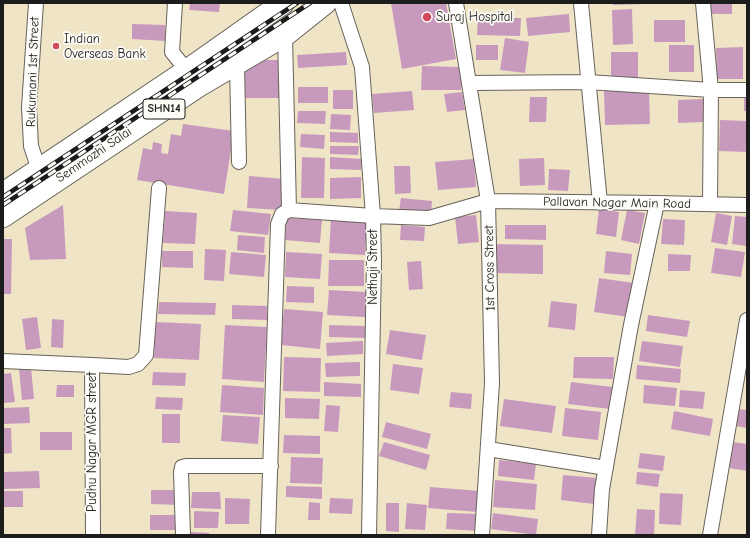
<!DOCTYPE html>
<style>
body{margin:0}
#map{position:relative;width:750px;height:538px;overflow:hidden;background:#f0e4c7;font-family:"Comic Neue",sans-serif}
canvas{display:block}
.frame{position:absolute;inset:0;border:4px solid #1c1c1c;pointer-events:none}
</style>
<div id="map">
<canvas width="750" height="538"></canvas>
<div class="frame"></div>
</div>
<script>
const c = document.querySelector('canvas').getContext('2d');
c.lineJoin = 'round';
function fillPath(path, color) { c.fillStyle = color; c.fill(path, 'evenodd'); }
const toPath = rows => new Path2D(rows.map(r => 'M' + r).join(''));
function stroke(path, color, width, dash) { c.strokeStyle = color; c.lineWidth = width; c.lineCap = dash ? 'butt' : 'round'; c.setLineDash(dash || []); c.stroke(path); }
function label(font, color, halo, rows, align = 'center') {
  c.font = font + ' "Comic Neue",sans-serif'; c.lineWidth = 3.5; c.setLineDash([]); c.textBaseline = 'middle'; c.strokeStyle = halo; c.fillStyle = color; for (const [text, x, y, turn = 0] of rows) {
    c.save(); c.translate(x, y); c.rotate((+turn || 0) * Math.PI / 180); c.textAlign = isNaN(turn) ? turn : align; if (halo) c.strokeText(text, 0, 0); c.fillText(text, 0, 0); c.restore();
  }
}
fillPath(toPath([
 [190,3,220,3,219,12,189,10],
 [391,3,446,3,456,59,402,69],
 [613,3,643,3,643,4,613,5],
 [709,3,732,3,732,14,709,14],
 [632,9,633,44,613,45,612,10],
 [569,14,570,32,528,36,526,18],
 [478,17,521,18,520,36,477,35],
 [654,20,685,20,685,42,654,42],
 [132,24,165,25,165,41,132,39],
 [505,38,529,42,525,73,500,70],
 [476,45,498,45,498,60,476,60],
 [669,45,694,45,694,72,669,72],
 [743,47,743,79,717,79,716,48],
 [346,52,347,65,298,68,297,55],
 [611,52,638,52,638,78,611,77],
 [245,60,284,60,284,98,245,98],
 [422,66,461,67,461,90,421,90],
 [298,87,328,87,328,103,298,103],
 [649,89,650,124,605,125,604,90],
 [333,90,353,90,353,109,333,109],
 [412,91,414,110,374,113,372,94],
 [462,92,465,110,447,112,444,94],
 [744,96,747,96,747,111,744,111],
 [530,97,547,97,546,122,529,122],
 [703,99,703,122,678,123,678,100],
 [298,111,326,111,325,124,297,123],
 [331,114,351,115,350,130,330,129],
 [720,120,747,121,747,152,719,151],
 [183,124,234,131,224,194,137,180,143,148,152,150,153,142,162,144,161,153,168,154,171,134,181,136],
 [330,132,358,133,358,143,330,142],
 [301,134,325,135,324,149,300,147],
 [330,146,359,146,358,155,330,154],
 [302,157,325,158,324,198,301,198],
 [330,157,361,159,361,170,330,169],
 [544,158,545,185,520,186,519,159],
 [474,159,476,187,438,190,435,162],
 [394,166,410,166,411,193,395,194],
 [549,169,570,170,568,191,548,190],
 [249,176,285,179,283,210,247,208],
 [361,177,361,198,330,199,330,178],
 [401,198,432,201,431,214,399,211],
 [63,205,66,259,30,260,25,228],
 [599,209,619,212,616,237,596,234],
 [233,210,271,214,268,235,230,231],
 [627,210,645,213,639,244,621,240],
 [165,211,197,213,195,244,163,243],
 [716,213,732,216,727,245,711,242],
 [476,215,479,242,458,244,455,217],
 [331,216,367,218,365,255,329,253],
 [735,216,747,217,747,246,732,244],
 [287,218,322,220,320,243,285,240],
 [663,219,685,220,684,245,661,244],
 [401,225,425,227,424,241,400,240],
 [505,225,546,225,546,240,505,239],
 [238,235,265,237,264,253,237,250],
 [3,239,12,239,11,294,3,294],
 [493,244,543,245,543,274,493,273],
 [715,248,745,252,741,277,711,273],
 [205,249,226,250,224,281,204,280],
 [162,251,193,251,193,268,162,267],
 [606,251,632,254,630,275,604,273],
 [231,252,266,255,264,277,229,274],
 [286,252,322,254,320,279,285,277],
 [668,254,691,255,690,271,668,271],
 [329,260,364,260,364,286,328,286],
 [421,261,423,289,409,290,407,262],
 [599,278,634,283,629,317,594,312],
 [287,286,314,287,314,303,286,302],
 [329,290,366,292,365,317,327,315],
 [551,301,577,304,575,330,548,327],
 [159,302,216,303,215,315,158,314],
 [232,305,267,306,267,320,232,319],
 [284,309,323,312,320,349,281,345],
 [648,315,690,321,687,337,646,331],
 [37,317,41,348,26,350,22,319],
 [52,319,64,320,63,348,51,347],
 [155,322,201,324,199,360,154,358],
 [225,325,267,327,264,382,222,379],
 [329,325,365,326,365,338,329,337],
 [390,330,426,335,422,360,386,354],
 [363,341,363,354,327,356,326,343],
 [642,341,683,346,680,367,639,361],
 [284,357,321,358,320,392,283,391],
 [574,357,614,357,613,379,573,378],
 [360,362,360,376,326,377,325,363],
 [393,364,423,368,419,394,390,390],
 [637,365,681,369,680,383,636,379],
 [31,368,34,399,22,400,19,369],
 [153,372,186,373,185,386,152,385],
 [11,373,15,402,4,403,3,374],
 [324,382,361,384,361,397,324,396],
 [571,382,613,387,610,409,568,404],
 [57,385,74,385,74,397,56,397],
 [222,385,264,388,263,415,220,412],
 [644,385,677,388,675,406,643,403],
 [680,390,705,392,703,409,679,407],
 [451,392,472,394,471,409,449,407],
 [156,397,183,398,182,410,155,409],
 [285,398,320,399,319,419,285,418],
 [504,399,556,406,552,433,500,426],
 [326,405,340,406,338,432,324,431],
 [29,407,30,423,3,424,3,408],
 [565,408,601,412,598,440,562,436],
 [738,409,747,410,747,428,736,426],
 [674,411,713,419,710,436,671,429],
 [162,414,180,414,180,443,162,443],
 [223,415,260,417,258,444,221,441],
 [386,422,431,434,427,449,382,437],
 [3,428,11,428,12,453,3,454],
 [40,432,72,432,72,450,40,450],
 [284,435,320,436,320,454,283,453],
 [384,442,430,455,426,470,379,456],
 [733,442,747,444,747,471,729,468],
 [640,453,665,456,663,471,638,468],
 [291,457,323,458,322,484,290,483],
 [499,460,536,464,534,480,498,476],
 [39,471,40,488,3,489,3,472],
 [637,472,660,474,658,487,636,484],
 [563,475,597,478,594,504,561,500],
 [495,480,537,484,535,510,493,507],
 [286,486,322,487,322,499,286,497],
 [430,487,480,491,478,512,428,508],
 [151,490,179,490,179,505,151,504],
 [3,491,23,491,23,507,3,507],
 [192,492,220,492,221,509,191,508],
 [660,493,683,494,681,525,659,524],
 [225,498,250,499,249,524,225,524],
 [330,498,353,499,352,514,329,513],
 [309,502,320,503,320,520,308,520],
 [386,503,399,503,399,532,386,531],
 [407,503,427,505,425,530,405,529],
 [637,509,655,510,654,535,635,535],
 [194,511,219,512,218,528,194,528],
 [447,513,480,514,479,531,446,529],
 [493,513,538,519,536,535,491,529],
 [150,515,177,515,177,530,150,530],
 [190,532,209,533,209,535,190,535]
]), '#c79abd');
const minor = toPath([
 [36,3,29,107,31,146,41,176],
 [175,3,172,52,192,77],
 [341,3,362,67,373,216,374,261,369,535],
 [456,3,488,201,492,383,482,535],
 [581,3,600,203],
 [703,3,711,90,710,204],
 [237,64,239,162],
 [470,83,588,82,711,90,747,90],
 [289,210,373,216,429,218,488,201,657,203,747,205],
 [3,361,92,365,93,535],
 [92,365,129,367,138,364,146,355,159,188],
 [488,449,606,468],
 [183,535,181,472,182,467,186,466,271,466],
 [268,535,278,224,282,214,289,210,285,35],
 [599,535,602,489,631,325,657,203],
 [710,535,747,320]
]);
const primary = toPath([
 [3,194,188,70,283,3],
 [3,216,198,86,285,35,325,3]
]);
stroke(minor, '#666258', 16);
stroke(primary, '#666258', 24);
stroke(minor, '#fff', 14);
stroke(primary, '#fff', 22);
const rail = toPath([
 [3,197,297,3],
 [3,205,310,3]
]);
stroke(rail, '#1c1c1c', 4.5);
stroke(rail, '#fdfcf7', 3, [9]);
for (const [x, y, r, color] of [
 [427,17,5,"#d1495b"],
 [56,46,4,"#d1495b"]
]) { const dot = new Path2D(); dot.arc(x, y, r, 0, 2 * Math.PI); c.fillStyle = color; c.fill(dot); stroke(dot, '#fdfcf7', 1.5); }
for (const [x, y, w] of [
 [164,109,42]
]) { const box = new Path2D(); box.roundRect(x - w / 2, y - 10, w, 20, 3); c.fillStyle = '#fdfcf7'; c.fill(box); stroke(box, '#1c1c1c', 1); }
label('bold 12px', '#1c1c1c', null, [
 ["SHN14",164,109]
]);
label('13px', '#1c1c1c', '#fdfcf7', [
 ["Suraj Hospital",436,17],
 ["Indian",64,39],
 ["Overseas Bank",64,54]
], 'left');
label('13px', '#1c1c1c', '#fdfcf7', [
 ["Rukumani 1st Street",33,72,-88],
 ["Semmozhi Salai",94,155,-34],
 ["Pallavan Nagar Main Road",617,203,1],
 ["Nethaji Street",373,267,-90],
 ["1st Cross Street",490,268,-91],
 ["Pudhu Nagar MGR street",92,442,-90]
]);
</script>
